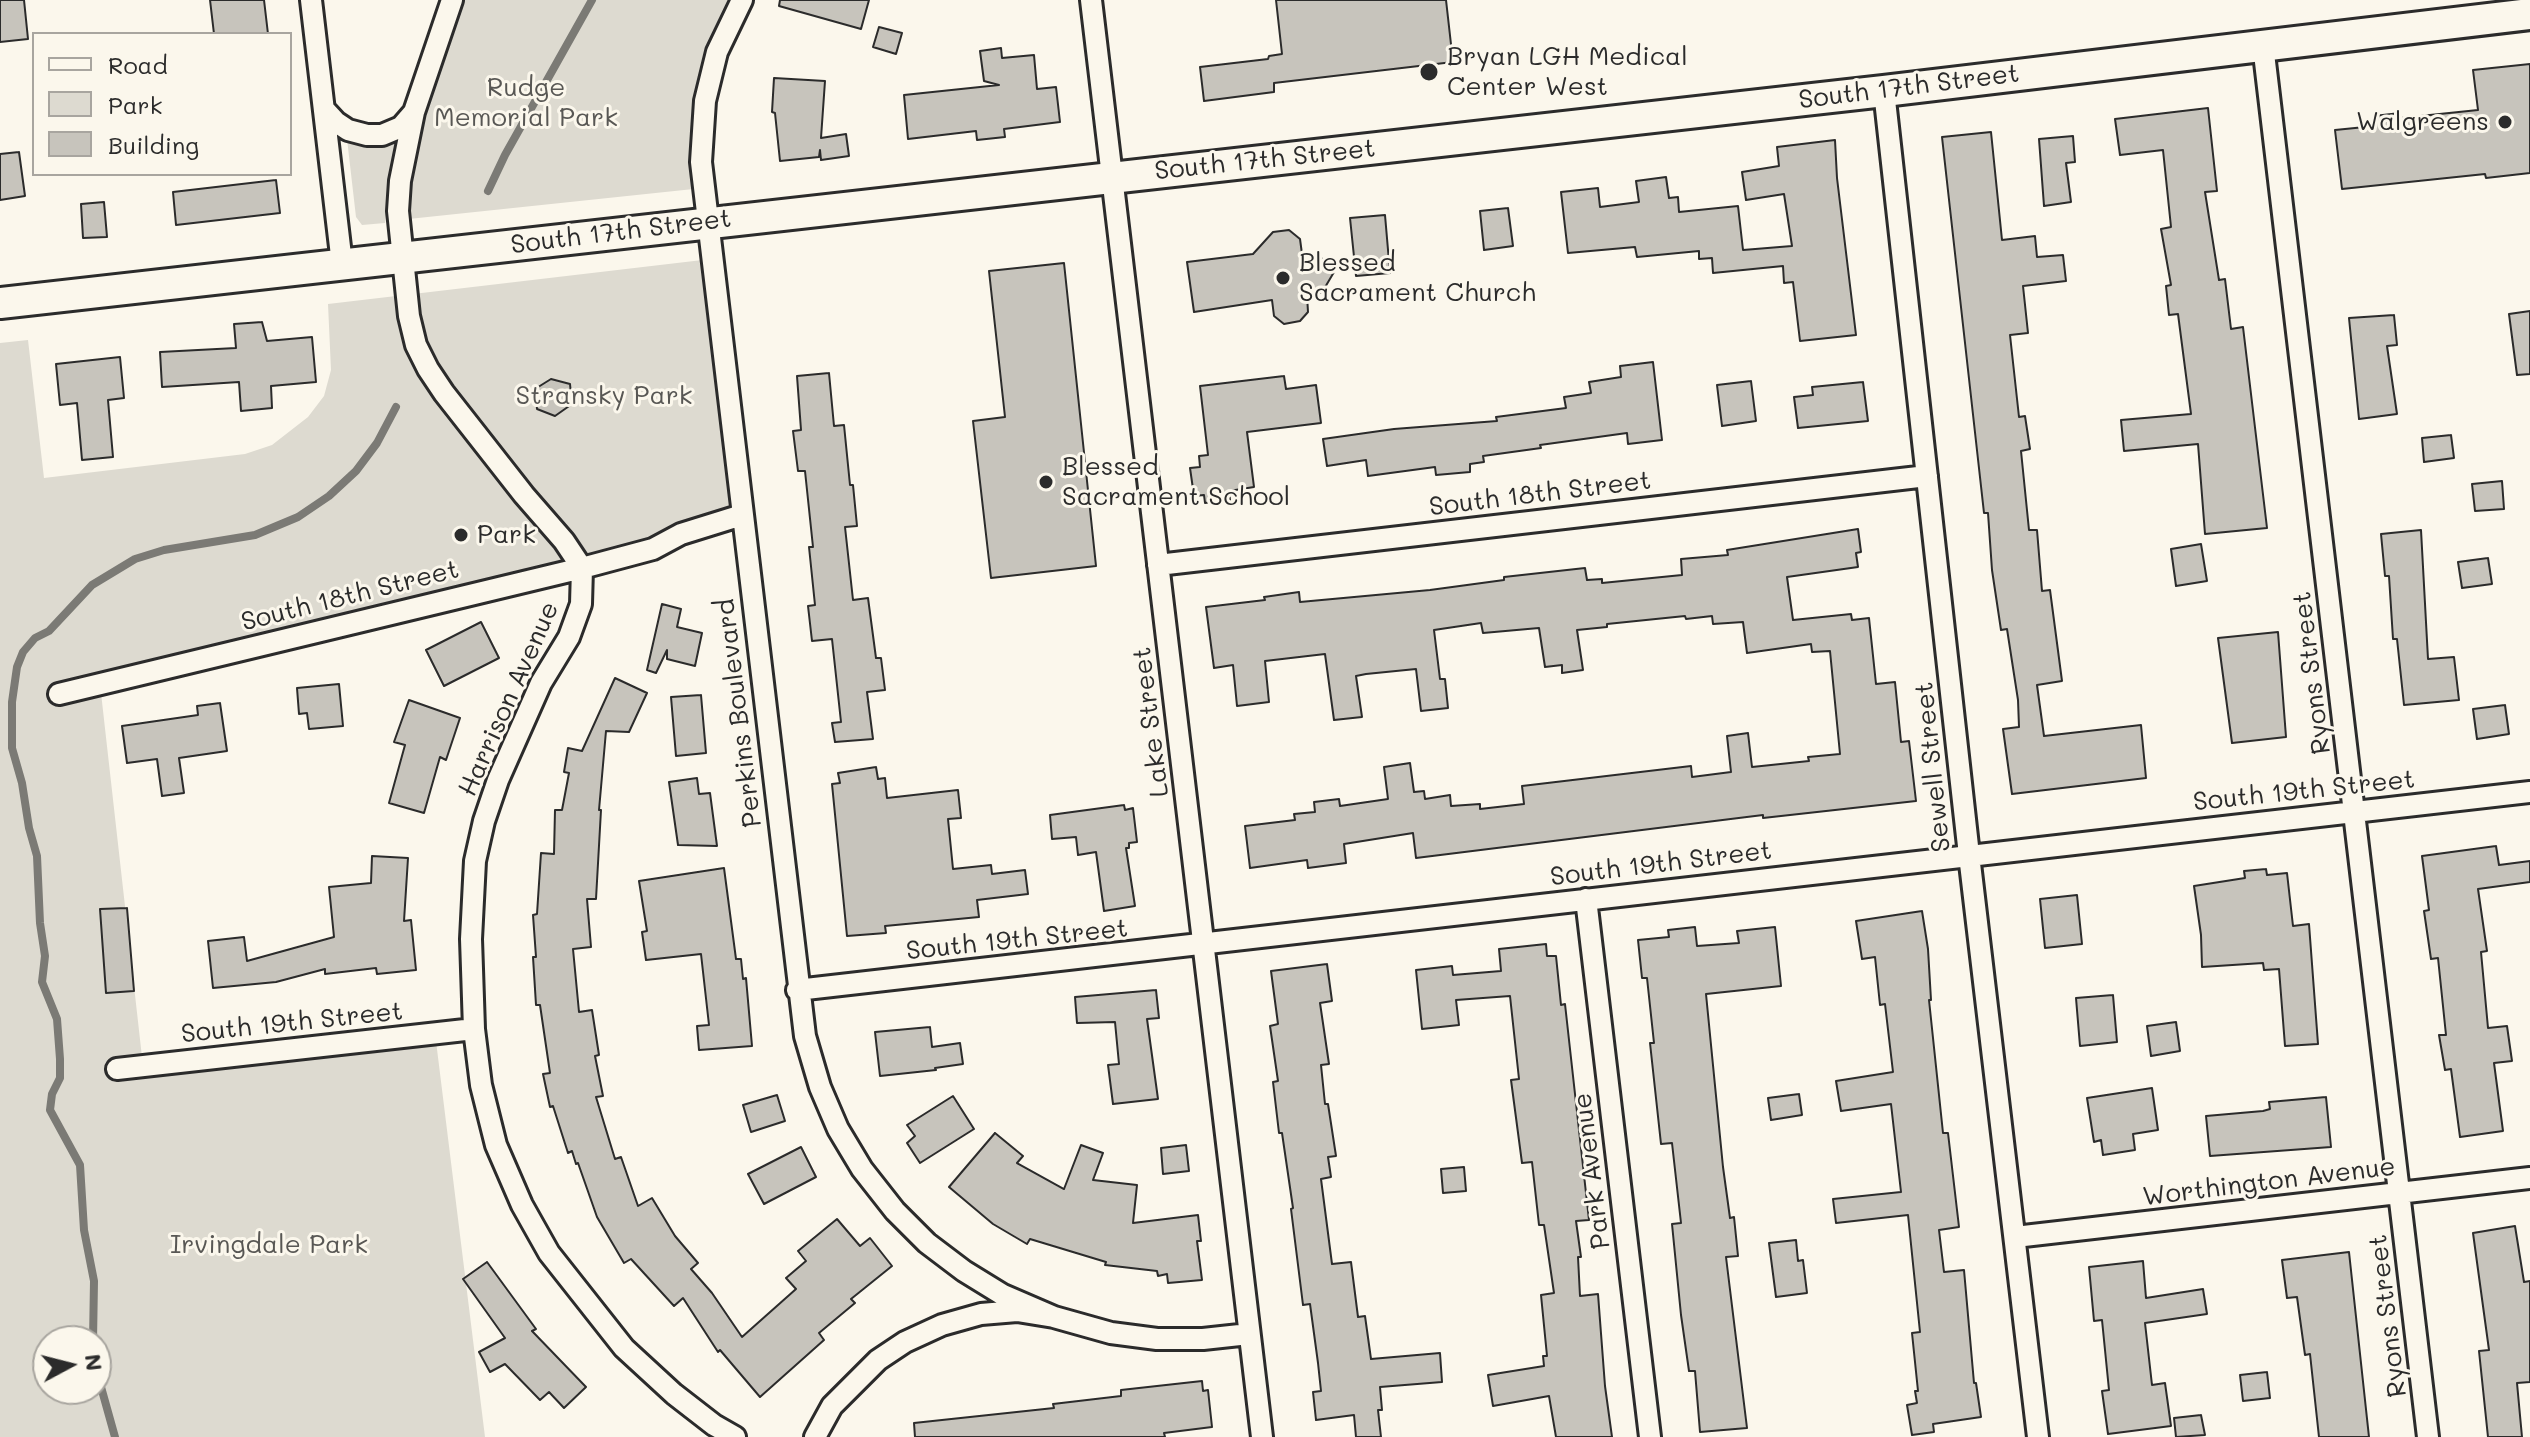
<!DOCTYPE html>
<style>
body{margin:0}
#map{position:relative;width:2530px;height:1437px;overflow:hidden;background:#fbf7ec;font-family:Mali,sans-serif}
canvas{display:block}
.legend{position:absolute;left:32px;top:32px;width:260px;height:144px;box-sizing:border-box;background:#fbf7ec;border:2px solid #a8a59f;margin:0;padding:10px 14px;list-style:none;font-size:24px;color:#2b2b2b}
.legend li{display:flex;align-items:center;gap:16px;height:40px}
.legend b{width:40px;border:2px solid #a8a59f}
.north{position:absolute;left:32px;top:1325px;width:80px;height:80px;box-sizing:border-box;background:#fbf7ec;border:2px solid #a8a59f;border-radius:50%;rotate:83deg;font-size:22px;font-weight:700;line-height:32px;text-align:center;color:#2b2b2b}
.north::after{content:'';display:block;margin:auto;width:28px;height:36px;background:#2b2b2b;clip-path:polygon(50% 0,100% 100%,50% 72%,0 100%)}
</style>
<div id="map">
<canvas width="2530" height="1437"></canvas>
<ul class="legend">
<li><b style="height:10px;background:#fbf7ec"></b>Road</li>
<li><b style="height:22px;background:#dddad0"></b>Park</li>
<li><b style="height:22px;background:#c7c4bc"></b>Building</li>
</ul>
<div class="north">N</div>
</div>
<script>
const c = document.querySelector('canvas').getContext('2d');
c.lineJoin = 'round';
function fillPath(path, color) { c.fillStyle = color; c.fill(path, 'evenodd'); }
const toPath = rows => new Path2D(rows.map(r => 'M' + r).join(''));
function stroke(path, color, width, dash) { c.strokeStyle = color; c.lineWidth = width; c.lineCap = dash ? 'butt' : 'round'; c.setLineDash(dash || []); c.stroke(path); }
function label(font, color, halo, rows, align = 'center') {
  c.font = font + ' Mali,sans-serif'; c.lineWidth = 6; c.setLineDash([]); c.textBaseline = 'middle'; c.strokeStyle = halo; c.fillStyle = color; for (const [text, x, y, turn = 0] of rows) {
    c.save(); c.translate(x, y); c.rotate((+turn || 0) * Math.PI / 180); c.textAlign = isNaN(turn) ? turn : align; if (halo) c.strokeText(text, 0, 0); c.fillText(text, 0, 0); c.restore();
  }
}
fillPath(toPath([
 [452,0,742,0,717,52,703,188,399,220,398,211],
 [347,139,378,145,395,142,385,223,362,225,356,217],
 [711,259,742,515,100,684,143,1066,435,1033,485,1437,0,1437,0,343,28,340,44,478,245,454,272,445,308,417,324,396,331,370,328,304],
 [48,1341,96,1341,96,1389,48,1389]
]), '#dddad0');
stroke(toPath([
 [488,191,505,155,592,0],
 [93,1341,94,1281,84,1230,80,1165,50,1110,52,1094,60,1078,60,1059,57,1019,42,982,45,956,40,923,37,856,29,828,22,783,12,748,12,702,17,667,23,652,35,638,49,631,92,585,135,559,164,550,255,535,298,517,329,496,356,471,377,443,396,407],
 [96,1369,115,1437]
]), '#7b7a75', 8);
const building = toPath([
 [0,0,24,0,28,39,0,42,0,0],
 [210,0,264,0,268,34,214,34,210,0],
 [780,0,869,0,861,29,779,6,780,0],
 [1276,0,1446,0,1453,62,1274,83,1274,92,1204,101,1200,67,1268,59,1269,56,1282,54,1276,0],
 [879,27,902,33,896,54,873,47,879,27],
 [1001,48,1002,58,1034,55,1037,89,1056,87,1060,122,1004,129,1005,137,977,140,976,131,908,139,904,95,999,85,984,81,980,51,1001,48],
 [2530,64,2530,173,2486,178,2485,174,2342,189,2335,130,2375,126,2374,116,2400,113,2401,118,2478,110,2473,70,2530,64],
 [774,78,825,81,821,138,846,134,849,156,821,160,820,150,819,157,780,161,775,113,772,112,774,78],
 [2208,108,2217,191,2205,192,2219,280,2225,279,2231,329,2243,327,2267,528,2205,534,2198,444,2124,451,2121,420,2191,414,2178,314,2169,315,2166,286,2171,285,2161,229,2171,227,2163,150,2120,155,2115,119,2208,108],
 [1991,132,2002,240,2035,236,2037,257,2063,255,2066,281,2023,286,2028,333,2010,335,2019,417,2025,416,2030,449,2021,451,2029,530,2037,530,2042,591,2050,590,2062,681,2037,685,2044,736,2141,725,2146,778,2012,794,2003,729,2019,727,2018,700,2007,629,2001,630,1992,570,1988,513,1984,513,1942,137,1991,132],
 [2073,136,2075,162,2066,163,2071,202,2044,206,2039,139,2073,136],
 [1835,140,1837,178,1856,335,1800,341,1793,282,1784,283,1783,266,1713,273,1712,258,1699,259,1699,251,1637,257,1635,247,1568,253,1561,192,1598,188,1600,207,1639,202,1636,181,1666,177,1669,198,1678,197,1679,212,1738,206,1743,250,1792,246,1784,194,1746,200,1742,172,1779,166,1777,147,1835,140],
 [19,152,25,196,0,200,0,154,19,152],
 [276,180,280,213,176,225,173,192,276,180],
 [104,202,107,237,83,238,81,204,104,202],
 [1508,208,1513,246,1484,250,1480,211,1508,208],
 [1385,215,1390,273,1356,276,1350,218,1385,215],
 [1289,230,1300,239,1302,254,1314,254,1337,267,1324,289,1320,293,1307,295,1308,312,1300,321,1284,324,1274,316,1272,300,1194,312,1187,262,1253,254,1273,232,1289,230],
 [1064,263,1096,566,991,578,973,421,1005,417,989,271,1064,263],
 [2530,311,2530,374,2517,375,2509,314,2530,311],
 [2394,315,2397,345,2387,346,2397,414,2359,419,2349,318,2394,315],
 [262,322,267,341,312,337,316,382,271,386,272,408,241,411,239,382,162,387,160,352,236,348,234,324,262,322],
 [120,357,124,398,108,400,113,457,82,460,77,403,60,405,56,364,120,357],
 [1653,362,1662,440,1628,444,1627,433,1540,445,1541,448,1483,456,1484,462,1470,464,1470,472,1436,475,1435,467,1368,476,1366,460,1327,466,1323,439,1394,429,1497,421,1496,417,1566,408,1564,397,1591,393,1589,382,1621,377,1620,366,1653,362],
 [829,373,834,426,844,425,850,485,853,485,857,526,845,527,853,600,868,598,876,658,881,658,885,690,867,692,873,739,835,742,832,723,841,722,832,639,812,641,808,606,815,605,809,547,813,547,805,471,798,471,793,431,801,430,797,376,829,373],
 [1284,376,1286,389,1316,385,1321,423,1247,432,1254,487,1229,491,1230,500,1205,503,1204,495,1194,496,1190,468,1200,467,1199,456,1208,455,1200,386,1284,376],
 [551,379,570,384,572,404,555,416,537,409,535,389,551,379],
 [1751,381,1756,421,1722,426,1717,385,1751,381],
 [1863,382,1868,421,1798,428,1794,397,1813,395,1812,387,1863,382],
 [2451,435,2454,458,2424,462,2422,438,2451,435],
 [2502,481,2504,509,2475,511,2472,484,2502,481],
 [1858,529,1861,552,1856,553,1858,567,1787,577,1793,620,1851,614,1852,620,1869,618,1876,684,1895,682,1901,742,1909,741,1916,801,1763,818,1763,815,1416,858,1413,833,1344,844,1346,863,1308,868,1307,860,1250,868,1245,826,1295,820,1294,814,1315,812,1314,802,1339,799,1340,806,1388,799,1384,767,1410,763,1414,792,1424,791,1425,799,1450,795,1451,806,1480,804,1480,809,1524,804,1522,786,1691,766,1692,777,1731,772,1727,736,1748,733,1752,767,1809,761,1808,757,1840,754,1830,651,1812,652,1811,644,1747,653,1743,622,1713,624,1712,616,1686,619,1685,616,1607,624,1607,627,1577,630,1583,670,1562,673,1562,665,1545,667,1539,628,1483,633,1481,623,1434,630,1440,679,1445,679,1448,708,1421,711,1416,669,1366,674,1356,676,1362,717,1334,720,1325,654,1265,661,1269,702,1237,706,1233,665,1214,668,1206,607,1265,600,1264,597,1299,592,1300,602,1430,590,1504,580,1504,577,1585,568,1587,580,1602,579,1602,583,1682,575,1681,559,1728,555,1727,550,1858,529],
 [2421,530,2428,659,2454,657,2459,700,2404,705,2397,639,2393,639,2389,576,2385,576,2381,534,2421,530],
 [2201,544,2207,581,2176,586,2171,549,2201,544],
 [2488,558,2492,584,2462,588,2458,562,2488,558],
 [662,604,681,609,677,627,702,633,695,666,667,659,667,650,656,673,647,670,662,604],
 [481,622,499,658,444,686,426,650,481,622],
 [2278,632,2286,737,2232,743,2218,638,2278,632],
 [615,678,647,693,629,732,606,731,599,810,601,810,596,899,587,899,591,947,573,949,579,1012,592,1010,599,1055,595,1056,603,1096,596,1097,615,1159,621,1157,638,1206,652,1198,675,1236,698,1263,691,1269,712,1293,742,1337,796,1289,786,1278,806,1261,798,1251,837,1219,860,1246,870,1238,892,1266,851,1299,855,1303,819,1333,824,1340,760,1397,720,1350,718,1352,683,1298,674,1306,631,1259,624,1263,597,1217,578,1163,576,1164,572,1151,568,1153,553,1106,550,1107,543,1074,550,1073,540,1005,536,1005,533,957,536,957,533,915,537,914,541,853,554,854,555,810,562,810,569,773,564,772,568,748,582,751,615,678],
 [339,684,343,726,309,729,307,713,299,714,297,688,339,684],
 [701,695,706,753,676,756,671,697,701,695],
 [409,700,460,718,446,760,440,757,424,813,389,803,405,745,394,742,409,700],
 [220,703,227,751,179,758,184,793,162,796,157,759,127,763,122,726,198,715,197,706,220,703],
 [2505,705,2509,734,2477,739,2473,709,2505,705],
 [876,767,878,779,885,778,887,798,958,790,961,818,948,819,953,869,991,865,992,874,1025,870,1028,894,977,900,979,917,885,926,886,933,847,936,832,784,840,783,838,773,876,767],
 [697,778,699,794,710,793,717,846,678,845,669,782,697,778],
 [1124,805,1125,810,1133,808,1137,842,1129,843,1129,848,1126,848,1135,906,1104,911,1096,852,1078,855,1076,837,1052,839,1050,815,1124,805],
 [2496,846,2499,865,2530,861,2530,882,2478,889,2487,951,2481,952,2488,1028,2507,1026,2512,1061,2494,1063,2503,1131,2460,1137,2451,1069,2445,1070,2439,1035,2446,1035,2438,958,2431,959,2424,911,2429,910,2422,856,2496,846],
 [372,856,408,858,404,921,411,920,416,970,377,974,376,968,325,974,325,969,276,982,213,988,208,941,244,937,247,961,334,937,329,887,371,883,372,856],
 [724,868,736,959,741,959,743,979,746,978,752,1046,699,1050,697,1026,709,1025,701,954,646,960,642,932,647,931,639,881,724,868],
 [2266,869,2267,875,2287,873,2293,926,2309,924,2318,1044,2285,1046,2279,969,2264,970,2263,963,2202,967,2201,935,2194,886,2245,878,2244,871,2266,869],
 [2077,895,2082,944,2045,948,2040,899,2077,895],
 [127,908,134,991,106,993,100,909,127,908],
 [1922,911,1928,949,1931,1000,1929,1000,1943,1133,1948,1133,1959,1227,1939,1230,1944,1272,1964,1270,1974,1383,1976,1383,1981,1417,1933,1424,1934,1432,1912,1435,1907,1405,1917,1403,1915,1391,1918,1391,1912,1333,1920,1332,1908,1215,1836,1223,1833,1199,1901,1192,1891,1104,1841,1111,1836,1081,1893,1072,1885,1004,1880,1005,1875,957,1862,959,1856,921,1922,911],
 [1695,927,1697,946,1739,943,1737,931,1775,927,1781,986,1706,994,1723,1167,1730,1218,1734,1217,1738,1256,1726,1257,1747,1428,1700,1432,1695,1371,1689,1371,1681,1315,1672,1224,1681,1223,1672,1143,1661,1144,1650,1043,1654,1043,1647,978,1642,978,1638,940,1669,937,1668,930,1695,927],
 [1546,944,1547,956,1556,956,1561,1005,1565,1004,1589,1220,1576,1221,1581,1257,1578,1257,1580,1296,1598,1294,1605,1386,1612,1437,1556,1437,1549,1396,1493,1406,1488,1375,1544,1366,1543,1356,1547,1356,1541,1295,1554,1293,1544,1225,1539,1225,1532,1162,1522,1163,1511,1080,1519,1079,1510,996,1456,1000,1459,1025,1422,1029,1416,970,1452,966,1453,975,1501,971,1499,949,1546,944],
 [1327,964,1332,1001,1320,1003,1329,1064,1321,1065,1325,1104,1328,1104,1336,1156,1328,1157,1331,1177,1321,1179,1332,1264,1351,1262,1358,1317,1365,1316,1371,1359,1440,1353,1442,1382,1380,1387,1382,1410,1378,1410,1381,1437,1356,1437,1354,1415,1316,1420,1313,1392,1321,1391,1318,1363,1310,1304,1303,1305,1291,1209,1293,1208,1282,1133,1279,1133,1273,1082,1278,1081,1270,1026,1278,1024,1271,971,1327,964],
 [1156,990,1159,1018,1147,1019,1158,1099,1113,1104,1108,1065,1119,1064,1115,1022,1077,1023,1075,997,1156,990],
 [2113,995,2117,1042,2080,1046,2076,998,2113,995],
 [2176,1022,2180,1051,2151,1056,2147,1026,2176,1022],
 [930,1027,932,1047,960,1043,963,1064,935,1068,936,1070,880,1076,875,1032,930,1027],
 [2152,1088,2158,1130,2133,1134,2135,1150,2103,1155,2101,1140,2094,1142,2087,1098,2152,1088],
 [1799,1094,1802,1115,1771,1120,1768,1098,1799,1094],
 [777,1095,785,1121,751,1132,743,1105,777,1095],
 [953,1096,974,1129,920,1163,907,1143,915,1136,907,1125,953,1096],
 [2326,1097,2331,1147,2210,1156,2206,1116,2263,1111,2270,1109,2269,1102,2326,1097],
 [995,1133,1023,1156,1017,1163,1064,1189,1081,1145,1103,1153,1093,1180,1137,1185,1133,1223,1198,1215,1201,1241,1197,1241,1202,1280,1168,1283,1167,1274,1158,1276,1157,1271,1105,1265,1106,1262,1030,1239,1027,1244,993,1224,949,1187,995,1133],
 [1186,1145,1189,1171,1163,1174,1161,1148,1186,1145],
 [801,1147,816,1177,764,1204,748,1174,801,1147],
 [1464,1167,1466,1191,1443,1193,1441,1169,1464,1167],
 [2515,1226,2524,1282,2530,1281,2530,1382,2517,1383,2522,1437,2488,1437,2479,1351,2489,1350,2473,1233,2515,1226],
 [1796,1240,1798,1261,1803,1260,1807,1293,1776,1297,1769,1243,1796,1240],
 [2349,1252,2369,1437,2319,1437,2310,1354,2305,1355,2297,1297,2287,1298,2282,1260,2349,1252],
 [2143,1261,2146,1298,2203,1289,2207,1314,2145,1323,2152,1385,2165,1383,2171,1426,2108,1434,2102,1391,2109,1390,2102,1320,2094,1321,2089,1267,2143,1261],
 [487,1262,536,1329,532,1331,586,1387,564,1408,549,1392,540,1400,505,1364,490,1372,479,1352,505,1338,463,1279,487,1262],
 [2267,1372,2270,1398,2243,1401,2240,1375,2267,1372],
 [1202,1381,1203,1391,1208,1390,1212,1427,1164,1433,1165,1437,915,1437,914,1423,1054,1408,1053,1404,1121,1396,1121,1390,1202,1381],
 [2201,1415,2205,1435,2176,1437,2174,1418,2201,1415]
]);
fillPath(building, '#c7c4bc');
stroke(building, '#2b2b2b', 2);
const minor = toPath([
 [311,0,342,264],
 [452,0,414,112,400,181,398,211,409,316,416,345,428,369,444,393,524,495,564,541,582,568,581,604,569,637,541,683,498,780,484,821,475,861,471,939,474,1029,481,1085,496,1145,522,1205,549,1253,624,1348,674,1394,714,1425,735,1437],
 [742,0,717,52,705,101,701,162,805,1036,820,1087,838,1129,862,1169,895,1211,927,1243,964,1271,1003,1295,1054,1317],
 [1091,0,1262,1437],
 [2263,45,2428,1437],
 [1884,91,1969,855,2038,1437],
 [324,109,336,122,348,130,367,135,382,135,401,127,414,112],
 [1158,565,1927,476],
 [59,694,582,568,653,549,681,534,742,515],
 [1586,899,1650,1437],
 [797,990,2530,792],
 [117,1069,474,1029],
 [2015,1237,2530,1178],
 [815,1437,832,1406,878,1360,905,1342,942,1325,981,1314,1017,1311,1054,1317,1111,1333,1157,1339,1203,1339,1249,1334]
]);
const secondary = toPath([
 [0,303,1884,91,2530,14]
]);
stroke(minor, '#2b2b2b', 26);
stroke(secondary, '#2b2b2b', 36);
stroke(minor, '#fbf7ec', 20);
stroke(secondary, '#fbf7ec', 30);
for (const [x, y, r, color] of [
 [1429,72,10,"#2b2b2b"],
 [2505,122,8,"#2b2b2b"],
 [1283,278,8,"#2b2b2b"],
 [1046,482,8,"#2b2b2b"],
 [461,535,8,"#2b2b2b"]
]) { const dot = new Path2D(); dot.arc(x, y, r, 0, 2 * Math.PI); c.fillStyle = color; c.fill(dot); stroke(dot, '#fbf7ec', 3); }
label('26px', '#2b2b2b', '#fbf7ec', [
 ["Bryan LGH Medical",1447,57],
 ["Center West",1447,87],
 ["Walgreens",2489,122,"right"],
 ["Blessed",1299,263],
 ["Sacrament Church",1299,293],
 ["Blessed",1062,467],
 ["Sacrament School",1062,497],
 ["Park",477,535]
], 'left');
label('26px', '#2b2b2b', '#fbf7ec', [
 ["South 17th Street",1909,87,-7],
 ["South 17th Street",1265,160,-6],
 ["South 17th Street",621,232,-7],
 ["South 18th Street",1540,494,-7],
 ["South 18th Street",350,596,-14],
 ["Ryons Street",2312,673,-97],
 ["Harrison Avenue",509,699,-66],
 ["Perkins Boulevard",739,713,-97],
 ["Lake Street",1151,722,-97],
 ["Sewell Street",1933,767,-96],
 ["South 19th Street",2304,791,-6],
 ["South 19th Street",1661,864,-7],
 ["South 19th Street",1017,940,-6],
 ["South 19th Street",292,1023,-6],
 ["Park Avenue",1592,1171,-97],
 ["Worthington Avenue",2269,1182,-7],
 ["Ryons Street",2388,1316,-97]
]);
label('26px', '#585754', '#fbf7ec', [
 ["Rudge",526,88],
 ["Memorial Park",526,118],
 ["Stransky Park",604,396],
 ["Irvingdale Park",269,1245]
]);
</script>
